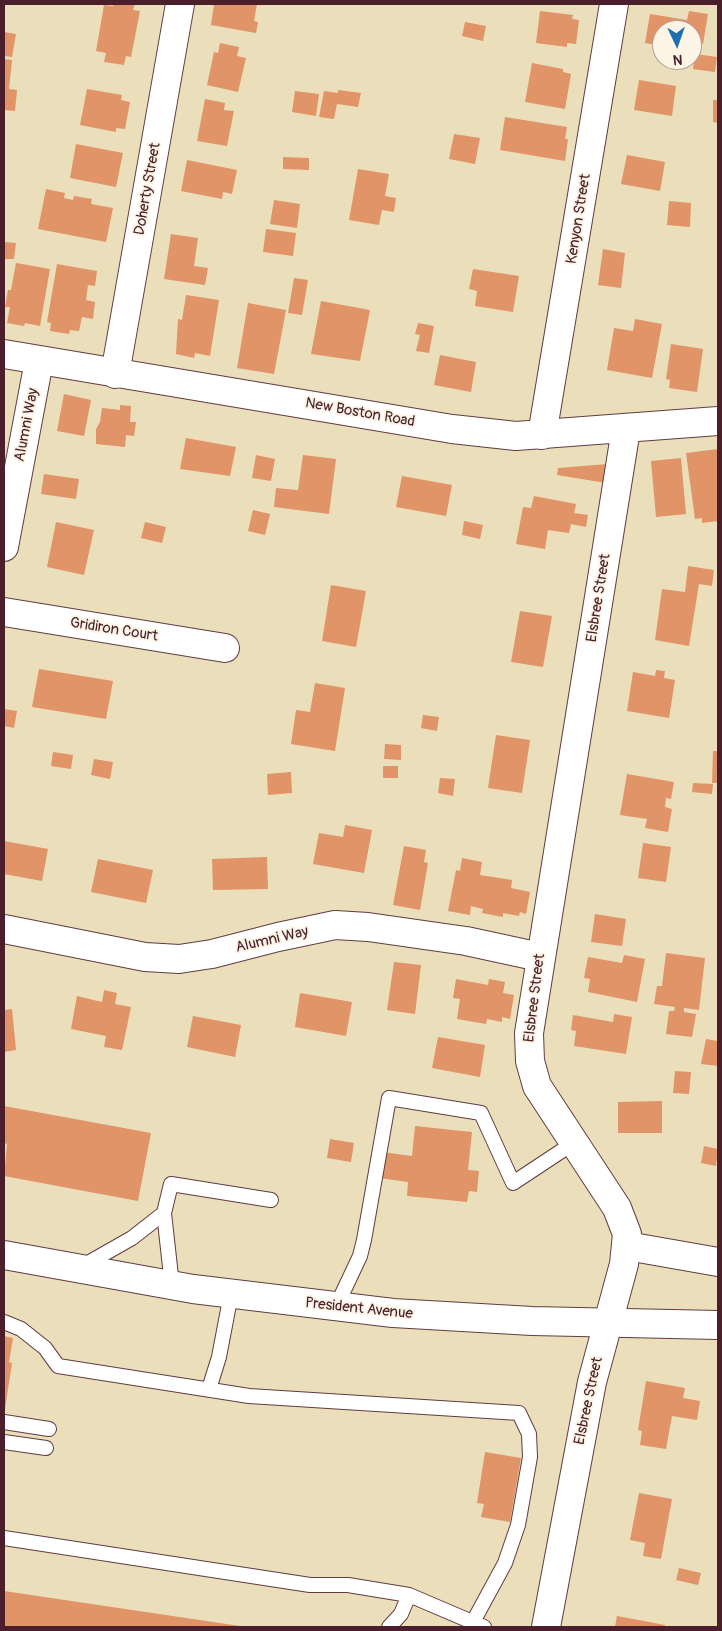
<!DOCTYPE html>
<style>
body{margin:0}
#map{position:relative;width:722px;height:1631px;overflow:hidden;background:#eadfba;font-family:Pangolin,sans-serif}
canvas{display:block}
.frame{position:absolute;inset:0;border:5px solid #4a1f2b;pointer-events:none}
.north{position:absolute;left:652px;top:20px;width:50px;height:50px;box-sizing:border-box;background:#fcf5e5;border:1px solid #b59f9b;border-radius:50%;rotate:177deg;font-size:14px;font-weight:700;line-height:20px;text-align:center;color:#4a1f2b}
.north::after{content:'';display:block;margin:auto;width:18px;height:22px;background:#1f6fb2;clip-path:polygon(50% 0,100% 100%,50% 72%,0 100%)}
</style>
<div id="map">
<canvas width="722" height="1631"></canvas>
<div class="frame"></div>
<div class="north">N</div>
</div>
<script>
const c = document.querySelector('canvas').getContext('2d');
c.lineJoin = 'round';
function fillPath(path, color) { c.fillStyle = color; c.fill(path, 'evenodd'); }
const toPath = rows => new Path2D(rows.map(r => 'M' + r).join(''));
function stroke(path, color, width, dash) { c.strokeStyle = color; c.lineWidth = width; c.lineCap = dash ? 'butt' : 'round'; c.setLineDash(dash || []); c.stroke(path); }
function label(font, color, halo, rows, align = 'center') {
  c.font = font + ' Pangolin,sans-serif'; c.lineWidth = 4; c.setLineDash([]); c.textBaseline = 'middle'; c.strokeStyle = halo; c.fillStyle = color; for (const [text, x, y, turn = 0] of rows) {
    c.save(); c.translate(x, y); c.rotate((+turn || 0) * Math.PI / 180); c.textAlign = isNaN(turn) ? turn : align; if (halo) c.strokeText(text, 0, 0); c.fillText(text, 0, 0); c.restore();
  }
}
fillPath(toPath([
 [113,4,135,4,133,10,140,11,131,57,126,56,124,65,104,62,106,53,96,51,104,5,113,6],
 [214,4,257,4,254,21,258,22,256,33,211,25],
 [540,11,573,15,572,19,579,20,576,44,567,43,567,47,536,43],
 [689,11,708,14,703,44,692,42,692,30,662,30,662,46,645,43,650,14,687,20],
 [465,22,486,26,483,41,462,36],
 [4,32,16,34,12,57,4,56],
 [220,43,239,47,237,56,246,58,238,92,207,85,214,52,218,53],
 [695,54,717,57,715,72,693,69],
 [4,59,12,60,9,89,17,90,15,111,4,110],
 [532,63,563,69,563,72,571,74,565,109,525,102],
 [639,80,676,86,672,116,634,110],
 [87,89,122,95,121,100,130,102,125,129,116,128,116,132,80,125],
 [338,90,361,93,358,107,337,104,334,119,319,117,324,91,338,93],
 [295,91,319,94,316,116,292,112],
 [205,99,225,103,224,110,234,111,227,146,197,141],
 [713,100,718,100,718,123,713,122],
 [505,117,567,127,565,139,568,139,565,161,500,150],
 [454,134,480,138,475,164,449,159],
 [76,144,123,153,116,187,70,178],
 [627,155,665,162,660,191,621,184],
 [283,157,309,158,309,170,283,169],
 [187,160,237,170,232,194,223,192,222,199,181,191],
 [358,169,389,174,385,196,396,198,394,212,382,210,379,225,349,220],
 [46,189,65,193,64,198,73,200,74,196,92,199,91,204,113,208,106,242,38,229],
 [274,200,300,204,297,228,270,224],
 [669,201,691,203,690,227,667,225],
 [266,229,296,233,293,256,263,252],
 [171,234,198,238,194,266,208,268,205,285,164,279],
 [4,242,16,243,14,259,4,259],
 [603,249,625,253,621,288,598,285],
 [16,263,50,269,40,326,25,323,24,326,7,323,10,307,5,307,8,290,11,290],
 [57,264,97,271,95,286,88,285,86,300,95,302,93,319,82,317,79,331,70,330,69,334,50,331,51,323,47,322],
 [473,269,519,276,513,312,475,306,477,291,469,289],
 [294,278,308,280,302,315,288,313],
 [186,295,219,300,210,356,195,353,194,358,176,354,178,319,182,320],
 [321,301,370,310,360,361,311,354],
 [248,303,286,310,274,374,237,368],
 [635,319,662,324,652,378,607,370,614,328,633,331],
 [418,323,434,326,429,353,416,351,420,335,415,334],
 [671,344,703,349,697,392,669,388,670,380,666,379],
 [440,355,476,362,471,392,434,385],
 [64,394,91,400,84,436,57,431],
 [120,405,131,406,130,422,136,422,134,436,126,435,125,447,96,444,96,429,100,422,102,408,120,410],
 [186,438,236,447,230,476,180,469],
 [718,449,718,521,702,523,702,518,695,519,686,453],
 [256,455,275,459,271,481,252,478],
 [303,455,336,459,329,514,274,507,276,488,298,490],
 [681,458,686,514,656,517,651,461],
 [608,464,606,483,557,475,558,468],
 [44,474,79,479,76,499,41,494],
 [402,476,452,485,446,516,396,507],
 [534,496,576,504,574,513,588,515,586,527,571,524,569,533,548,530,545,549,516,544,523,507,531,508],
 [253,510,270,514,265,535,248,531],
 [464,521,483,525,480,539,462,535],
 [56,522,94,530,84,575,47,567],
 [145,522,166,527,162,543,141,538],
 [688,566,714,570,712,586,699,584,689,646,655,640,662,589,685,592],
 [331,585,366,591,356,647,322,641],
 [520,611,552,616,543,667,511,662],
 [39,669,113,681,106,719,32,707],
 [656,670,665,671,664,678,675,680,669,718,627,711,633,672,655,676],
 [315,683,345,688,335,751,291,744,296,710,310,712],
 [4,709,17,711,14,728,4,726],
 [423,715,439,717,437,731,421,728],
 [496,735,530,740,522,793,488,788],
 [385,744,401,745,401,760,384,759],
 [713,751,718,751,718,783,712,783],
 [53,752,73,755,71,769,51,766],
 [94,759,113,762,110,779,91,775],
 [383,766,398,766,398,778,383,778],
 [291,772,292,793,268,795,267,774],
 [627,774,674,782,671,799,666,798,665,807,672,809,668,832,645,828,647,819,620,815],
 [440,778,455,779,453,796,438,793],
 [693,783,713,784,712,794,692,792],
 [345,825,372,830,364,873,313,864,319,833,343,837],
 [4,841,48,849,42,881,4,874],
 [643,843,671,847,666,882,638,878],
 [404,846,426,850,424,862,428,863,420,910,393,905],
 [267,857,268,889,213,890,212,859],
 [462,858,482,862,480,875,512,880,511,888,530,892,526,914,520,912,519,916,503,913,503,917,482,913,483,909,471,906,470,915,448,911,456,870,460,871],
 [98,859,153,870,146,903,91,892],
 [595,914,626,919,622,946,591,942],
 [666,953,705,958,699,1010,684,1008,684,1012,696,1014,692,1037,666,1034,669,1011,674,1011,675,1007,654,1004,657,986,662,986],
 [624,955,645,959,637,1002,588,992,590,979,584,978,588,957,622,963],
 [394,962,421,965,415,1014,387,1010],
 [456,979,488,985,489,979,505,982,503,993,514,995,510,1019,502,1017,502,1022,487,1019,486,1024,457,1019,460,999,453,998],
 [104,990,117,993,115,1004,131,1007,122,1050,104,1047,106,1036,71,1029,77,996,102,1002],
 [300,993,352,1002,346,1036,295,1027],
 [12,1009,16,1050,4,1052,4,1010],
 [614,1014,632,1017,626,1054,574,1046,576,1031,571,1030,573,1015,613,1022],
 [193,1016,241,1025,235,1057,187,1047],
 [438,1037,485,1045,480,1077,432,1068],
 [706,1039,718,1041,718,1066,701,1064],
 [675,1071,691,1072,689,1094,673,1093],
 [662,1101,662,1133,618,1133,618,1102],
 [4,1106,151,1133,138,1201,4,1176,7,1144,4,1143],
 [415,1126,472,1132,468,1170,479,1171,477,1192,469,1191,467,1202,407,1196,408,1182,379,1178,382,1152,412,1156],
 [330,1139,354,1143,351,1162,327,1158],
 [704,1146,718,1149,716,1166,701,1163],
 [4,1336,13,1338,9,1362,12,1363,5,1409],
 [646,1381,685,1388,683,1398,700,1401,697,1420,672,1416,666,1449,640,1445,642,1431,638,1430],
 [485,1452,521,1458,510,1522,481,1517,484,1504,477,1503],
 [639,1493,672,1499,661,1559,643,1556,645,1543,630,1540],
 [679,1568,701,1573,698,1585,676,1580],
 [4,1591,240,1626,240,1627,4,1627],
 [617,1616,665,1625,665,1627,615,1627]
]), '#e09468');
const service = toPath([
 [81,1267,132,1238,164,1213],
 [172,1285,164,1213,171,1184,271,1200],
 [336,1307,360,1256,364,1240,389,1098,481,1113,513,1183,575,1142],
 [4,1322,21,1329,45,1348,58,1366,249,1396,519,1413,529,1434,530,1457,518,1525,505,1563,473,1622],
 [209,1389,219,1357,231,1294],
 [4,1422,49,1429],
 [4,1442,46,1448],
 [4,1538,310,1585,348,1585,409,1595,484,1627],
 [389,1627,401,1614,409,1595]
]);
const minor = toPath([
 [115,374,180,4],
 [542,435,614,4],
 [4,547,39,361],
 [4,612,225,648],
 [4,929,145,957,179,959,212,954,278,937,335,925,368,927,466,941,540,957]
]);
const tertiary = toPath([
 [4,354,452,429,516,436,718,421],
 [546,1627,592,1382,624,1264,627,1234,617,1208,537,1086,530,1061,529,1033,626,429]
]);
const primary = toPath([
 [627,1246,718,1262],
 [4,1255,193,1289,393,1313,532,1321,718,1325]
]);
stroke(service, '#623c40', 16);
stroke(minor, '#623c40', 30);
stroke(tertiary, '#623c40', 30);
stroke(primary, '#623c40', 30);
stroke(service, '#fff', 14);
stroke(minor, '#fff', 28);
stroke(tertiary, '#fff', 28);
stroke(primary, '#fff', 28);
label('15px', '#4a1f2b', '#fcf5e5', [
 ["Doherty Street",148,189,-80],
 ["Kenyon Street",579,219,-81],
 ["New Boston Road",360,413,10],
 ["Alumni Way",27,425,-79],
 ["Elsbree Street",599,598,-81],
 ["Gridiron Court",114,630,9],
 ["Alumni Way",272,940,-13],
 ["Elsbree Street",535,998,-83],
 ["President Avenue",359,1309,6],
 ["Elsbree Street",589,1401,-78]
]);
</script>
